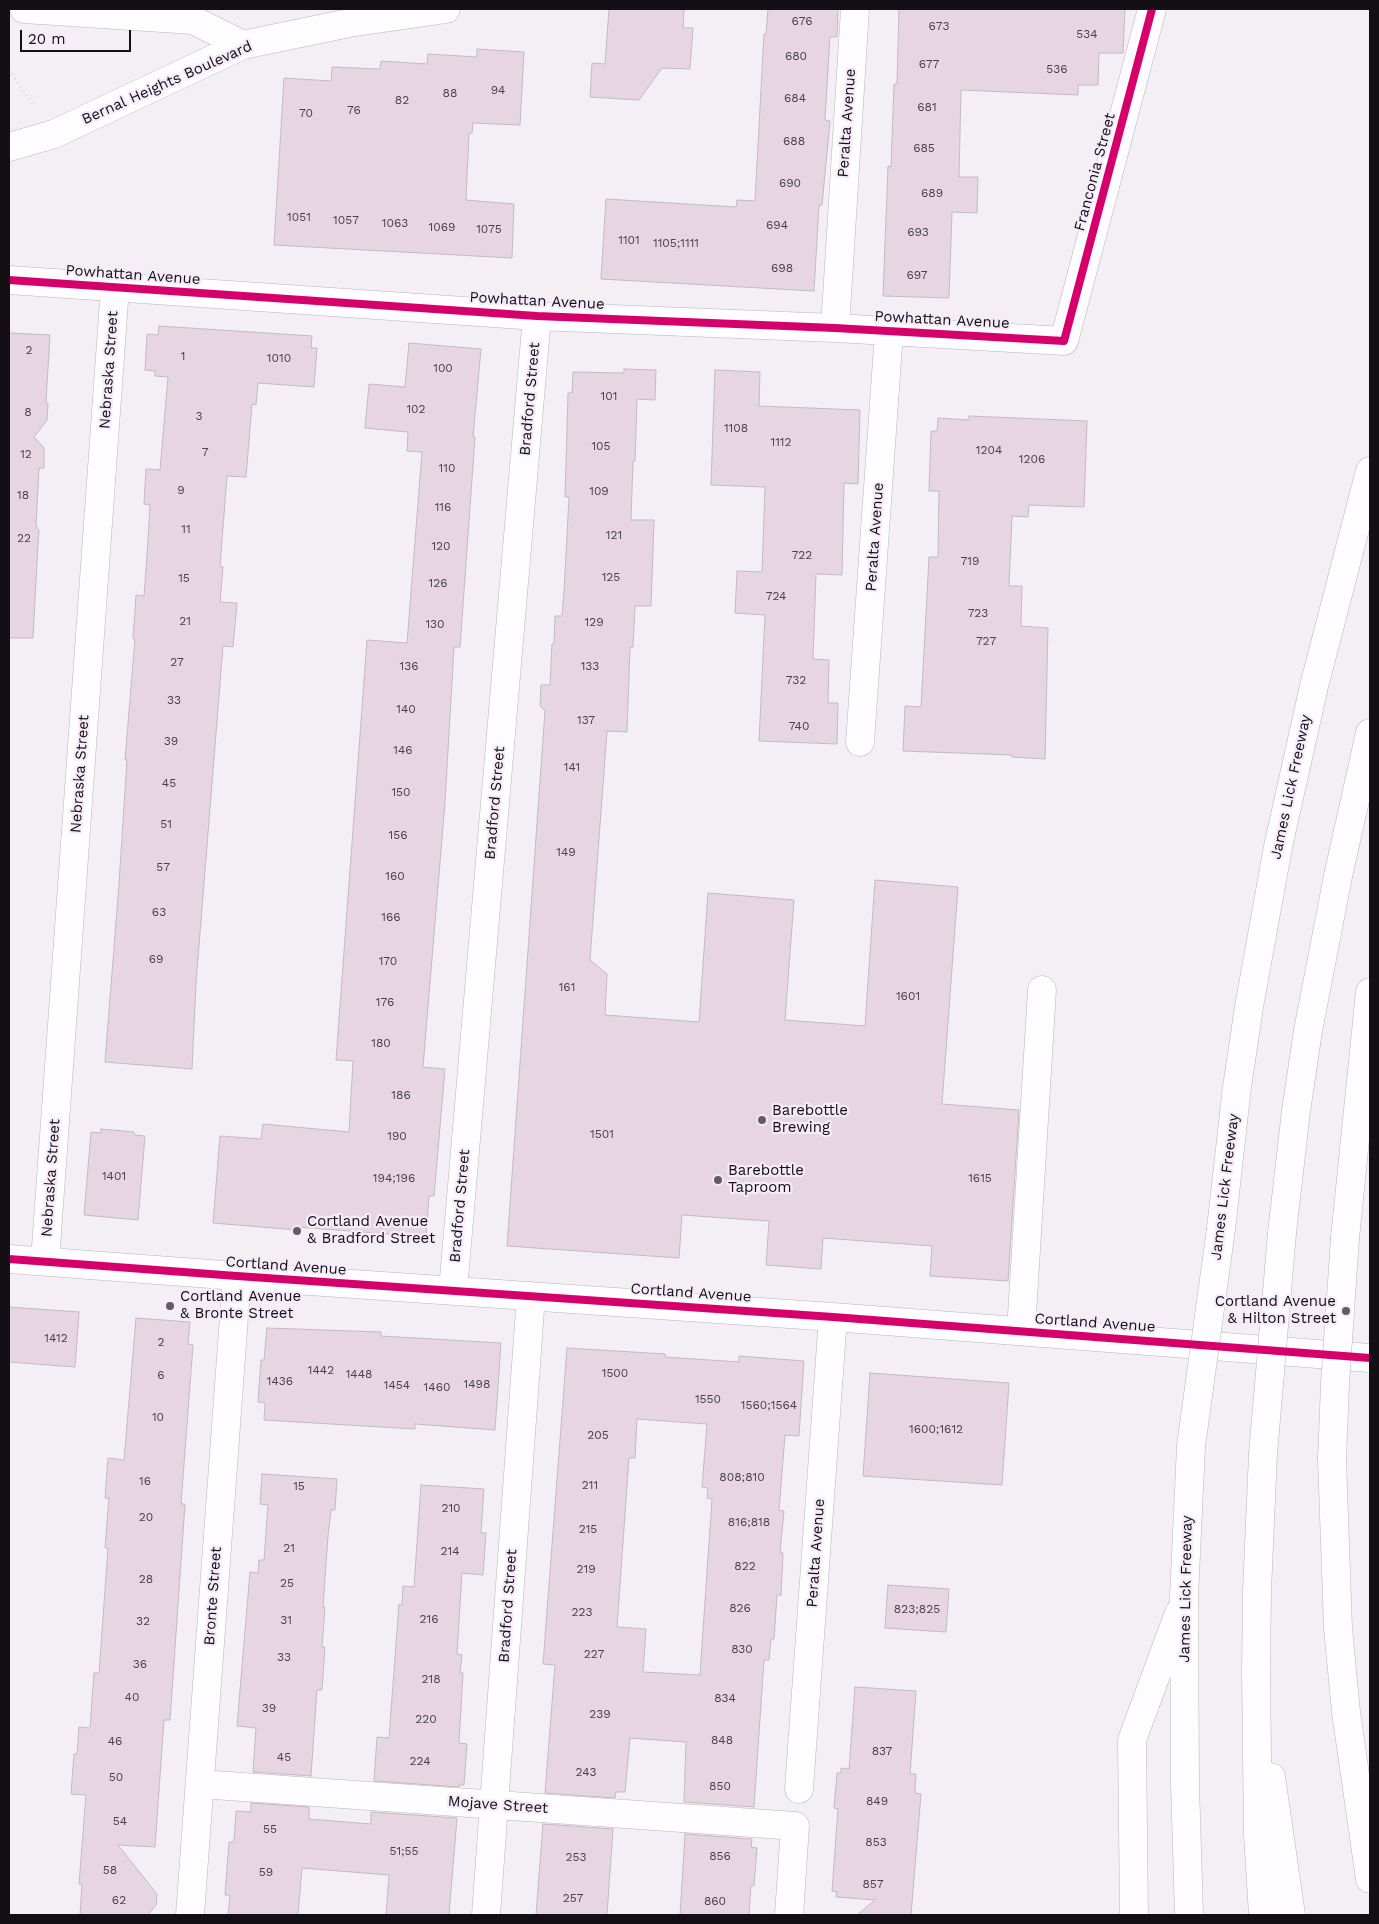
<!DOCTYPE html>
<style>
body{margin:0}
#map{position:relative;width:1379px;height:1924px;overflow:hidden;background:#f4eef5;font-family:"Work Sans",sans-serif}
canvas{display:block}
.frame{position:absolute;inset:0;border:10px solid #130f14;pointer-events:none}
.scale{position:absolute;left:20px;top:30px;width:111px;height:22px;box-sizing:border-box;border:2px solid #130f14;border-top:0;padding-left:6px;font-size:15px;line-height:18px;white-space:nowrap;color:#130f14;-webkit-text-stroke:4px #f6ebf8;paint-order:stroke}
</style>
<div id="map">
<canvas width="1379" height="1924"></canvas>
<div class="frame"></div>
<div class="scale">20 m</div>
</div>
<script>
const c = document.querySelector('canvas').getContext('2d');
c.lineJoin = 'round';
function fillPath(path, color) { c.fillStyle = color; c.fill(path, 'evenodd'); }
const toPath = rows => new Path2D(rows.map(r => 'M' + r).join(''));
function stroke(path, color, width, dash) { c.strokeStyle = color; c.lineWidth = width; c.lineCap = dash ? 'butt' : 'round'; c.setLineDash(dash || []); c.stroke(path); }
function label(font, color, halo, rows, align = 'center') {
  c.font = font + ' "Work Sans",sans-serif'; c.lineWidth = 4.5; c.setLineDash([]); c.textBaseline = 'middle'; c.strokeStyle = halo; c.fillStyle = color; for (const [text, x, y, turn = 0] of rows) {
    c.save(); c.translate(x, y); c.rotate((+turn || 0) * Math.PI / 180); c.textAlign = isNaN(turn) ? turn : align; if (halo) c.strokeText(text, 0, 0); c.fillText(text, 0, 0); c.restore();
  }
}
const building = toPath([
 [609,9,684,9,683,28,693,28,690,69,662,68,639,100,590,97,592,63,605,64,609,9],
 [768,9,838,9,837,37,830,37,825,120,830,121,822,205,819,205,814,291,601,279,606,199,736,207,737,200,755,201,764,34,766,34,768,9],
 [899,9,1125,9,1123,53,1099,53,1098,85,1078,85,1078,95,961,90,959,177,978,177,977,213,952,212,949,298,883,296,888,166,891,167,894,84,897,84,899,9],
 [477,49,524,52,520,125,473,123,472,133,469,133,466,200,514,204,512,258,274,245,284,78,331,81,332,67,380,69,381,61,427,64,428,54,477,57,477,49],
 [159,326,312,336,311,348,317,348,314,387,258,383,256,405,252,404,246,477,227,476,220,566,223,567,220,602,237,603,233,647,223,646,196,983,192,1069,105,1062,119,884,127,760,125,760,135,639,133,639,136,595,144,596,147,556,150,505,144,504,146,469,160,470,168,377,155,376,155,371,145,370,147,334,158,335,159,326],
 [9,333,50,335,46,401,48,404,47,420,34,437,44,448,44,468,39,468,36,525,39,531,38,544,33,638,9,638,9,333],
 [409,343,481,349,473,437,475,437,460,647,454,647,445,802,423,1067,445,1069,434,1196,429,1196,426,1237,298,1227,297,1230,213,1223,220,1136,261,1139,263,1124,349,1132,353,1061,336,1060,367,640,407,643,422,452,407,451,408,432,365,428,369,384,405,387,409,343],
 [624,369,656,370,655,400,637,399,635,461,633,461,631,520,654,520,651,606,635,606,633,647,630,647,627,732,607,731,590,960,607,974,605,1015,699,1022,708,893,794,900,785,1020,865,1026,875,880,958,887,942,1104,1019,1110,1008,1281,930,1276,932,1246,823,1238,821,1269,766,1265,769,1221,682,1215,679,1258,507,1246,545,711,540,706,541,685,550,685,552,644,554,644,555,616,562,616,564,592,569,497,565,497,568,393,572,393,573,372,624,373,624,369],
 [715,370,760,372,759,406,860,410,858,484,844,483,842,575,816,574,813,659,829,660,828,703,838,703,837,744,759,741,765,615,735,613,737,571,762,572,765,487,711,485,715,370],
 [969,416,1087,421,1084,507,1029,505,1028,517,1012,516,1009,586,1022,586,1021,626,1048,628,1045,759,1012,757,1012,755,903,751,905,706,921,707,929,557,938,557,939,491,929,491,931,431,937,431,938,418,969,420,969,416],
 [101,1129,134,1132,134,1135,145,1136,138,1220,84,1215,91,1132,101,1133,101,1129],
 [9,1307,79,1312,75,1367,9,1362,9,1307],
 [136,1318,190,1322,188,1344,193,1345,181,1504,185,1504,170,1720,164,1720,155,1847,118,1845,157,1894,156,1905,148,1915,80,1915,82,1884,79,1884,86,1795,71,1794,74,1754,77,1754,79,1727,90,1728,94,1673,99,1673,108,1548,105,1548,109,1498,105,1498,108,1458,124,1460,136,1318],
 [267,1328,381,1332,381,1336,501,1343,495,1430,415,1424,415,1429,264,1420,265,1403,258,1402,261,1360,264,1360,267,1328],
 [567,1348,665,1354,665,1357,739,1362,739,1356,804,1361,799,1436,785,1435,779,1510,784,1511,780,1553,783,1553,781,1595,777,1595,774,1639,771,1639,769,1660,764,1660,754,1807,684,1802,686,1742,630,1738,625,1792,616,1792,615,1798,545,1793,555,1665,543,1664,567,1348],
 [637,1419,707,1424,702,1487,708,1488,707,1498,712,1499,700,1675,643,1672,646,1629,617,1627,629,1458,635,1458,637,1419],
 [870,1373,1009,1383,1002,1485,863,1476,870,1373],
 [262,1474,337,1479,335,1510,331,1510,328,1536,323,1607,325,1607,322,1647,325,1647,322,1690,317,1690,311,1776,253,1772,256,1728,237,1726,250,1572,258,1573,259,1560,264,1560,268,1505,260,1504,262,1474],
 [421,1485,484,1489,481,1533,486,1533,483,1575,462,1573,457,1654,462,1655,460,1673,463,1673,459,1743,467,1744,464,1785,459,1785,459,1787,374,1781,377,1737,389,1738,399,1604,402,1605,403,1586,414,1587,421,1485],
 [888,1585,949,1589,946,1632,885,1628,888,1585],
 [855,1687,916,1691,910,1774,916,1774,915,1793,921,1794,911,1915,857,1915,875,1900,836,1897,837,1892,832,1891,838,1809,834,1808,837,1773,841,1773,841,1768,849,1769,855,1687],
 [251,1803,309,1807,309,1819,371,1824,371,1812,457,1818,449,1915,386,1915,389,1875,302,1868,298,1915,228,1915,230,1895,225,1895,229,1842,234,1842,236,1811,251,1812,251,1803],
 [543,1824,613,1829,607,1915,536,1915,543,1824],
 [685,1834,752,1839,751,1847,757,1848,754,1886,751,1886,749,1915,680,1915,685,1834]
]);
fillPath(building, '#e7d6e1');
stroke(building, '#c1bbc0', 1);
const minor = toPath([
 [24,9,193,20,243,45],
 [9,147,54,134,243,45,349,23,446,9],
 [9,280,537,316,835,328,1064,341,1152,9],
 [835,328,855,9],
 [860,742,889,332],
 [9,1259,237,1276,833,1317,1370,1358],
 [45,1261,115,287],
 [453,1290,537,316],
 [1021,1331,1042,990],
 [200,1784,795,1826,789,1915],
 [799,1789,833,1317],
 [190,1915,237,1276],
 [486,1915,531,1296]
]);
const highway = toPath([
 [1221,1229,1237,1087,1249,1007,1278,847,1314,686,1370,471],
 [1282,1233,1296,1111,1308,1031,1338,876,1370,733],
 [1345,1238,1370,992],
 [1332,1459,1338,1628,1346,1712,1370,1879],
 [1271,1777,1291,1915],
 [1134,1915,1132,1740,1179,1613],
 [1189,1915,1185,1784,1184,1597,1191,1446],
 [1263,1915,1258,1835,1256,1672,1257,1591,1263,1454]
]);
stroke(minor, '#b9b5ba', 29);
stroke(highway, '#b9b5ba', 29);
stroke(toPath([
 [9,70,34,106]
]), '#dad9dc', 3, [1, 4]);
stroke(minor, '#fdfcfe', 28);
stroke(highway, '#fdfcfe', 28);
const highwayBridge = toPath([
 [1191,1446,1221,1229],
 [1263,1454,1282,1233],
 [1332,1459,1335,1384,1345,1238]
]);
stroke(highwayBridge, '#b9b5ba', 29, []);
stroke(highwayBridge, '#fdfcfe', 28);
stroke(toPath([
 [9,280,537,316,835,328,1064,341,1152,9],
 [9,1259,237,1276,833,1317,1370,1358]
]), '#d6006c', 8);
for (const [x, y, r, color] of [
 [762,1120,5,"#625d63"],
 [718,1180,5,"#625d63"],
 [297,1231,5,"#625d63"],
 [170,1306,5,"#625d63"],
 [1346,1311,5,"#625d63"]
]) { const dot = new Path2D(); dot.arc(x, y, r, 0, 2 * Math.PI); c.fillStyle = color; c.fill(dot); stroke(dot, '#f6ebf8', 2); }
label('12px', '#494248', null, [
 ["676",802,21],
 ["673",939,26],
 ["534",1087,34],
 ["680",796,56],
 ["677",929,64],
 ["536",1057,69],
 ["94",498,90],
 ["88",450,93],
 ["684",795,98],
 ["82",402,100],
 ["681",927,107],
 ["76",354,110],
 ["70",306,113],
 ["688",794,141],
 ["685",924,148],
 ["690",790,183],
 ["689",932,193],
 ["1051",299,217],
 ["1057",346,220],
 ["1063",395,223],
 ["694",777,225],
 ["1069",442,227],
 ["1075",489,229],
 ["693",918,232],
 ["1101",629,240],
 ["1105;1111",676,243],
 ["698",782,268],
 ["697",917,275],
 ["2",29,350],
 ["1",183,356],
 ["1010",279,358],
 ["100",443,368],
 ["101",609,396],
 ["102",416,409],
 ["8",28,412],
 ["3",199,416],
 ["1108",736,428],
 ["1112",781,442],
 ["105",601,446],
 ["1204",989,450],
 ["7",205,452],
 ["12",26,454],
 ["1206",1032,459],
 ["110",447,468],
 ["9",181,490],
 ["109",599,491],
 ["18",23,495],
 ["116",443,507],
 ["11",186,529],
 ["121",614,535],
 ["22",24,538],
 ["120",441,546],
 ["722",802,555],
 ["719",970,561],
 ["125",611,577],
 ["15",184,578],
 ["126",438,583],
 ["724",776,596],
 ["723",978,613],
 ["21",185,621],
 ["129",594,622],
 ["130",435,624],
 ["727",986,641],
 ["27",177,662],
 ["136",409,666],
 ["133",590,666],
 ["732",796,680],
 ["33",174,700],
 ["140",406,709],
 ["137",586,720],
 ["740",799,726],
 ["39",171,741],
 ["146",403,750],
 ["141",572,767],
 ["45",169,783],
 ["150",401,792],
 ["51",166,824],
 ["156",398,835],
 ["149",566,852],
 ["57",163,867],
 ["160",395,876],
 ["63",159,912],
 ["166",391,917],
 ["69",156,959],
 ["170",388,961],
 ["161",567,987],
 ["1601",908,996],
 ["176",385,1002],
 ["180",381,1043],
 ["186",401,1095],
 ["1501",602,1134],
 ["190",397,1136],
 ["1401",114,1176],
 ["194;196",394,1178],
 ["1615",980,1178],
 ["1412",56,1338],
 ["2",161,1342],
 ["1442",321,1370],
 ["1500",615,1373],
 ["1448",359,1374],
 ["6",161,1375],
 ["1436",280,1381],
 ["1498",477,1384],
 ["1454",397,1385],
 ["1460",437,1387],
 ["1550",708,1399],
 ["1560;1564",769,1405],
 ["10",158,1417],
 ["1600;1612",936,1429],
 ["205",598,1435],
 ["808;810",742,1477],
 ["16",145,1481],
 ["211",590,1485],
 ["15",299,1486],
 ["210",451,1508],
 ["20",146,1517],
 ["816;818",749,1522],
 ["215",588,1529],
 ["21",289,1548],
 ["214",450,1551],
 ["822",745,1566],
 ["219",586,1569],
 ["28",146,1579],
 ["25",287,1583],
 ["826",740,1608],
 ["823;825",917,1609],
 ["223",582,1612],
 ["216",429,1619],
 ["31",286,1620],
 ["32",143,1621],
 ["830",742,1649],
 ["227",594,1654],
 ["33",284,1657],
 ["36",140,1664],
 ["218",431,1679],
 ["40",132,1697],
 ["834",725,1698],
 ["39",269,1708],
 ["239",600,1714],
 ["220",426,1719],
 ["848",722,1740],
 ["46",115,1741],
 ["837",882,1751],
 ["45",284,1757],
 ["224",420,1761],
 ["243",586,1772],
 ["50",116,1777],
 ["850",720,1786],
 ["849",877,1801],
 ["54",120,1821],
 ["55",270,1829],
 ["853",876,1842],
 ["51;55",404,1851],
 ["856",720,1856],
 ["253",576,1857],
 ["58",110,1870],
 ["59",266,1872],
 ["857",873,1884],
 ["257",573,1898],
 ["62",119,1900],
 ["860",715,1901]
]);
label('15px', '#130f14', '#f6ebf8', [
 ["Bernal Heights Boulevard",167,83,-24],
 ["Peralta Avenue",847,123,-86],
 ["Franconia Street",1095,172,-75],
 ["Powhattan Avenue",133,275,4],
 ["Powhattan Avenue",537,301,3],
 ["Powhattan Avenue",942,320,3],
 ["Nebraska Street",109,370,-86],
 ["Bradford Street",530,399,-85],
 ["Peralta Avenue",875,537,-86],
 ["Nebraska Street",80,774,-86],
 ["James Lick Freeway",1291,787,-78],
 ["Bradford Street",495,803,-85],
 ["Nebraska Street",51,1178,-86],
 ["James Lick Freeway",1225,1187,-83],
 ["Bradford Street",460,1206,-85],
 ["Cortland Avenue",286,1266,4],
 ["Cortland Avenue",691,1293,4],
 ["Cortland Avenue",1095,1323,4],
 ["Peralta Avenue",816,1553,-86],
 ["James Lick Freeway",1186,1589,-89],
 ["Bronte Street",213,1596,-86],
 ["Bradford Street",508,1606,-86],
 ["Mojave Street",498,1805,4]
]);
label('15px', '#130f14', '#f6ebf8', [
 ["Barebottle",772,1111],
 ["Brewing",772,1128],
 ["Barebottle",728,1171],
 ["Taproom",728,1188],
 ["Cortland Avenue",307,1222],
 ["& Bradford Street",307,1239],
 ["Cortland Avenue",180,1297],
 ["& Bronte Street",180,1314],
 ["Cortland Avenue",1336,1302,"right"],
 ["& Hilton Street",1336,1319,"right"]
], 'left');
</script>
